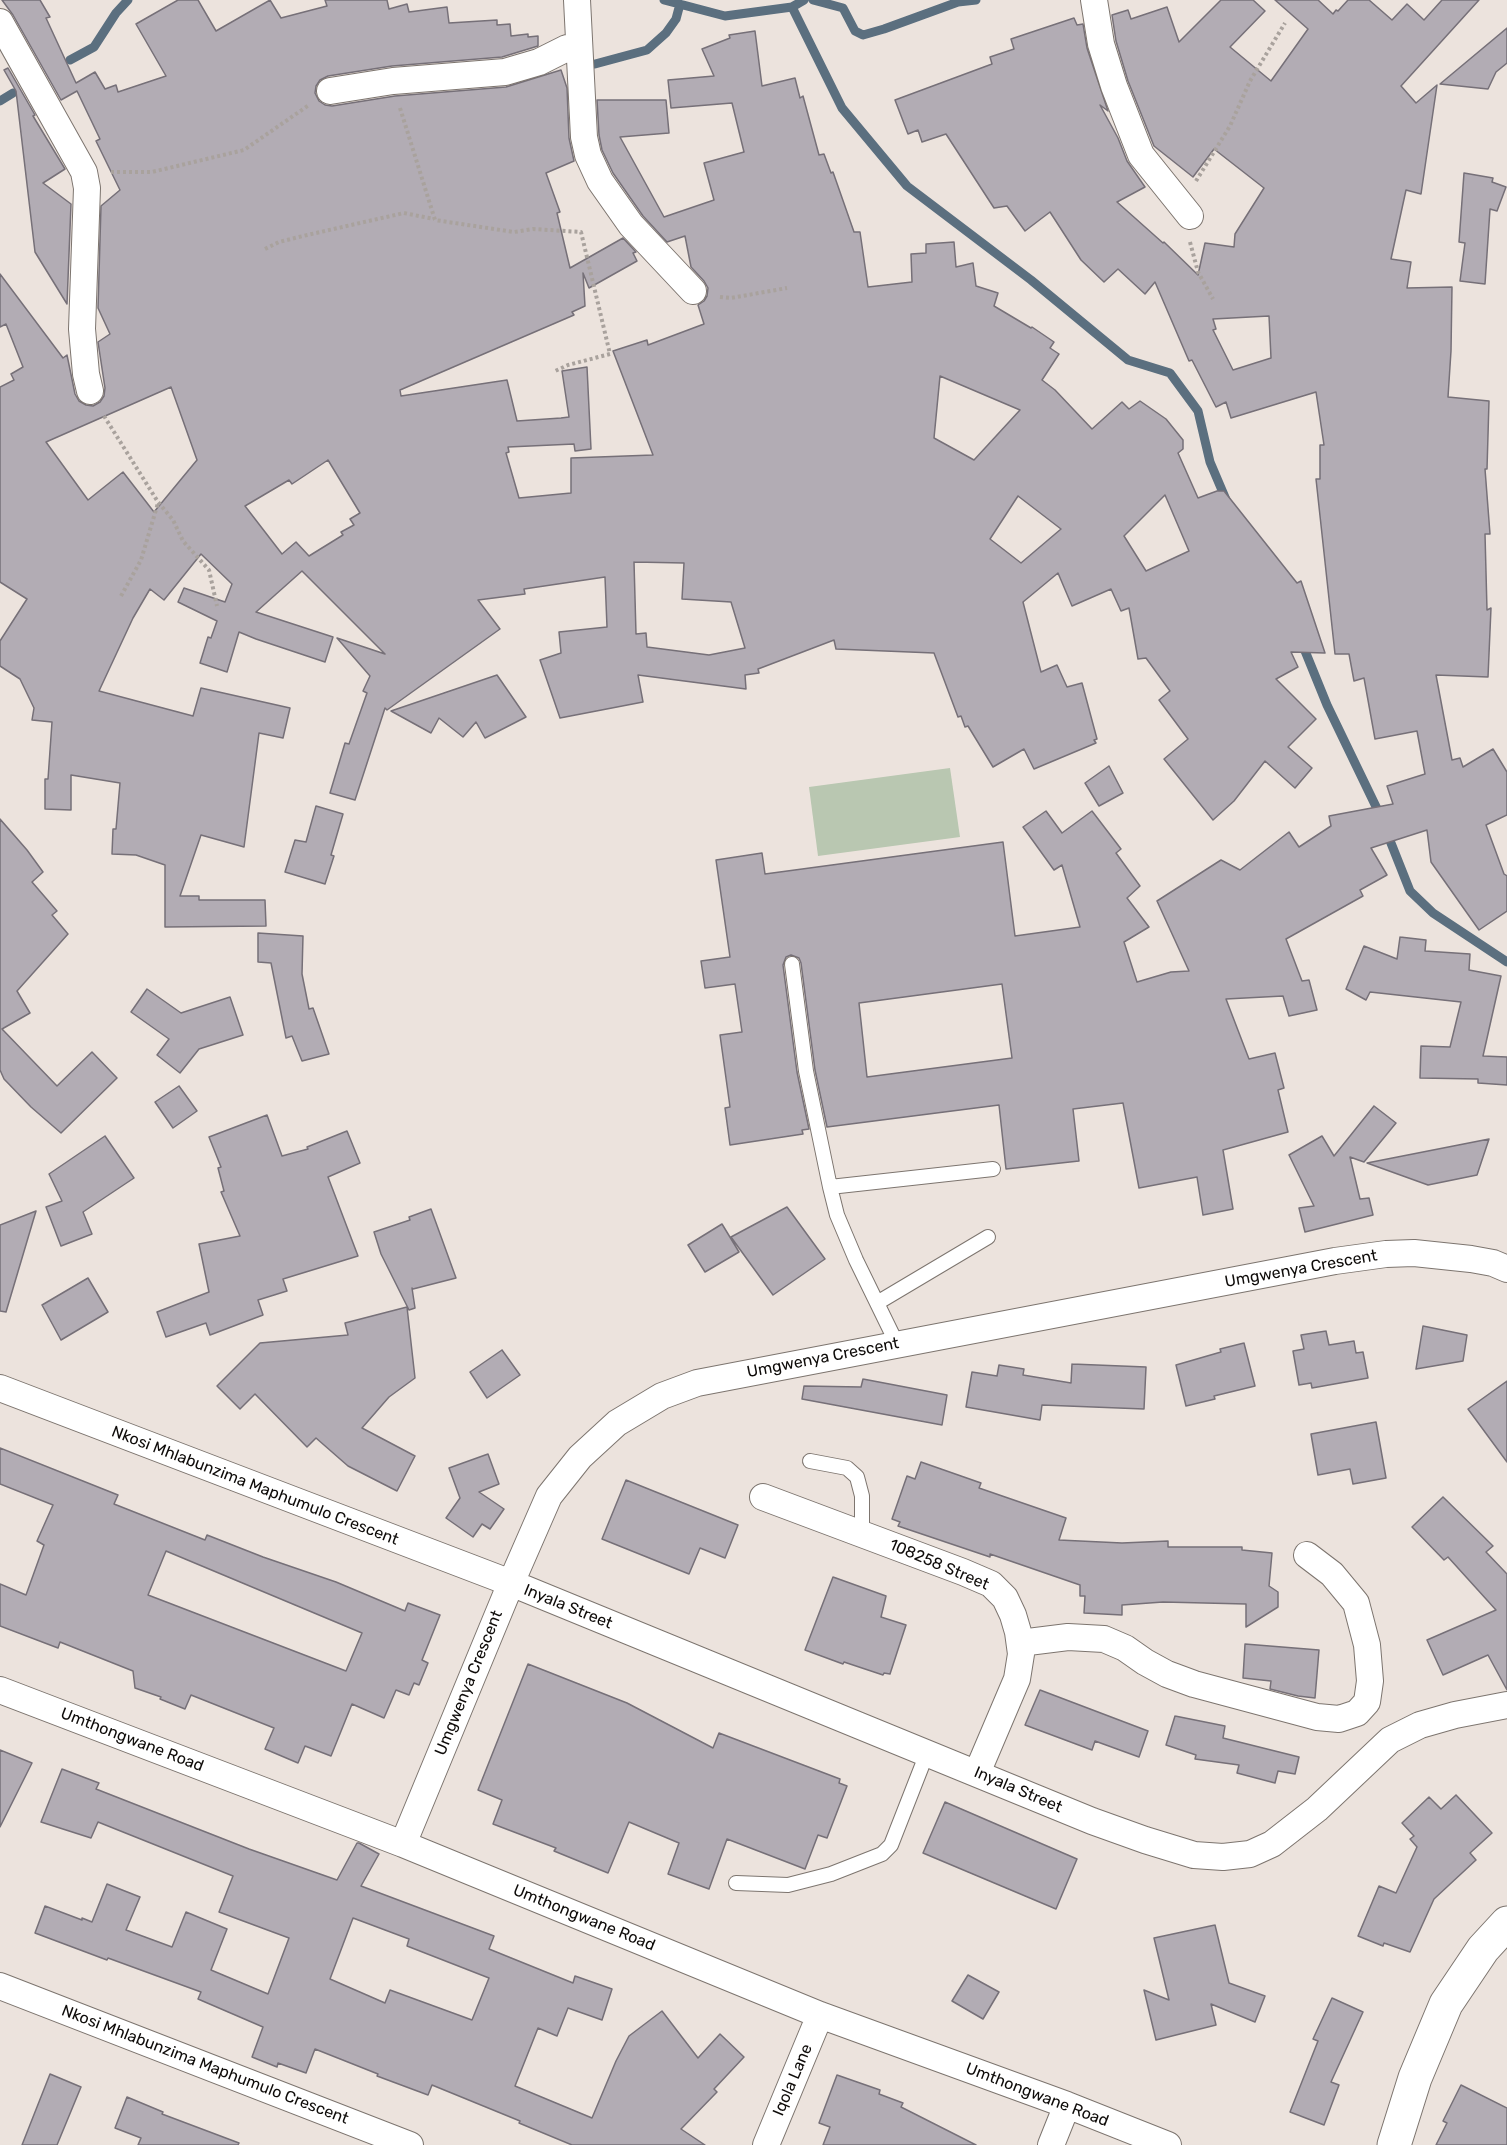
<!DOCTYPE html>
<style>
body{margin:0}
canvas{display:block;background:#ece3dd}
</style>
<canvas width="1507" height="2145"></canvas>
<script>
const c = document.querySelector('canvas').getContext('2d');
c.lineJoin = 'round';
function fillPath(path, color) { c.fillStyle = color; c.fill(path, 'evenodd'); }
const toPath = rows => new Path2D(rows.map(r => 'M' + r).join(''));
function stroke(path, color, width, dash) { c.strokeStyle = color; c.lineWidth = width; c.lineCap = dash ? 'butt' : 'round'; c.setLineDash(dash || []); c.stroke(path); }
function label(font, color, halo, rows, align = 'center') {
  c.font = font + ' Rubik,sans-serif'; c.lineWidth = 5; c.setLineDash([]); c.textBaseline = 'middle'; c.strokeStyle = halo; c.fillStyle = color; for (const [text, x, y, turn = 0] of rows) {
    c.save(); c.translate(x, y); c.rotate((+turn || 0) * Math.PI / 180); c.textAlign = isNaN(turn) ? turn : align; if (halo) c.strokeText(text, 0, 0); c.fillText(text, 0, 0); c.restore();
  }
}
fillPath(toPath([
 [950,768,960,837,818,856,809,787]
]), '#b9c7b1');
stroke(toPath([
 [664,0,725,16,792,7,804,0],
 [813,0,843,8,855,31,863,35,884,29,958,2,976,0],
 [792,7,842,108,907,186,1031,280,1128,360,1170,373,1198,411,1210,462,1227,502],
 [70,60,94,47,116,13,128,0],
 [595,64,647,50,666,33,676,19,680,4],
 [0,101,13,93],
 [1301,641,1327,705,1381,817],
 [1387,833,1410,891,1433,913,1507,962]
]), '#5b6f7f', 9);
const building = toPath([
 [2,0,40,0,50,17,46,18,76,83,95,72,105,89,116,85,118,92,166,76,136,24,178,0,198,0,216,31,270,0,281,18,327,6,325,0,387,0,389,9,407,4,409,12,447,7,449,23,497,20,497,25,510,24,511,36,528,34,528,37,538,36,538,46,502,57,392,66,328,76,320,80,316,86,315,93,319,101,325,105,332,106,395,96,506,87,561,70,567,88,569,138,574,161,546,173,560,212,557,213,570,268,623,238,636,252,633,253,637,261,589,288,583,273,585,306,572,312,574,315,400,390,401,396,507,380,517,421,561,418,569,417,562,371,587,367,591,449,575,451,574,444,508,447,509,452,506,453,519,498,571,493,571,458,653,455,613,351,647,340,648,345,704,324,698,305,704,301,707,296,708,288,704,281,691,267,685,236,667,242,643,216,613,173,602,150,599,135,597,100,666,100,669,133,620,137,664,217,714,200,704,163,744,152,732,103,671,108,668,80,714,76,702,49,730,38,729,35,755,31,762,86,795,78,800,98,803,96,819,155,824,154,831,173,833,172,854,232,860,232,868,287,912,282,911,254,926,253,926,244,954,242,956,267,973,263,976,286,998,293,994,306,1031,328,1032,327,1054,342,1050,348,1059,354,1042,380,1055,390,1092,429,1122,402,1129,409,1140,401,1166,419,1183,440,1183,449,1178,453,1198,498,1217,491,1224,491,1297,583,1301,581,1325,653,1291,652,1298,667,1276,679,1316,719,1288,747,1312,768,1295,788,1265,761,1234,801,1213,820,1164,759,1188,739,1159,700,1170,691,1146,658,1138,659,1129,608,1121,611,1111,589,1072,606,1058,573,1023,602,1041,672,1057,665,1067,687,1082,683,1097,739,1094,740,1096,743,1034,769,1024,749,993,767,968,726,965,727,961,716,958,717,934,653,836,649,834,640,758,669,759,673,745,675,746,689,638,675,643,702,560,718,540,660,561,653,559,632,607,627,605,577,524,589,525,594,478,600,500,629,387,710,385,708,355,800,330,793,345,743,349,744,367,693,363,691,370,676,337,638,385,654,302,571,256,612,333,637,325,662,256,639,239,632,227,672,200,663,208,637,211,638,217,621,178,602,184,588,225,602,232,584,201,554,164,600,150,589,133,618,99,691,193,716,201,688,290,708,283,738,259,733,244,847,201,835,180,896,199,896,199,900,265,900,266,926,165,927,165,865,136,855,112,854,113,829,116,829,120,783,71,775,71,810,45,809,45,779,48,779,52,722,32,720,34,708,20,679,0,666,0,641,27,599,0,582,0,387,14,380,11,374,23,367,6,324,0,327,0,274,63,358,67,355,75,394,79,401,86,405,93,406,100,402,104,396,105,388,98,342,110,334,98,308,101,206,120,190,96,141,100,139,77,91,61,100,13,15,2,0],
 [940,376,1020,410,974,460,934,438,940,376],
 [171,387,197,460,154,512,123,472,88,500,46,442,171,387],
 [328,460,360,513,350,519,354,525,341,532,343,535,309,556,296,542,282,554,245,506,289,480,292,484,328,460],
 [1165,495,1189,551,1146,571,1124,536,1165,495],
 [1018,496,1061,529,1021,563,990,539,1018,496],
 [634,562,684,563,682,599,731,602,745,648,709,655,647,647,646,633,636,634,634,562],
 [1221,0,1253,0,1265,11,1230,47,1271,81,1308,29,1275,0,1318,0,1333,14,1336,10,1338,11,1348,0,1369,0,1392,20,1407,4,1424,20,1442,0,1479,0,1401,86,1416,103,1437,85,1421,194,1406,190,1391,259,1411,262,1407,288,1452,287,1451,351,1448,397,1489,401,1487,469,1485,469,1490,534,1485,534,1487,610,1491,608,1488,677,1436,675,1452,760,1460,758,1463,767,1493,749,1507,772,1507,815,1486,825,1504,874,1507,876,1507,911,1479,930,1431,862,1427,830,1371,848,1387,875,1360,890,1363,896,1286,939,1302,981,1309,980,1317,1010,1289,1016,1283,996,1226,999,1249,1059,1275,1053,1284,1088,1278,1090,1288,1132,1223,1150,1233,1209,1203,1215,1197,1177,1139,1188,1123,1103,1073,1109,1079,1161,1006,1169,999,1105,827,1127,815,1070,801,963,799,958,791,955,786,957,783,965,797,1072,809,1129,802,1130,803,1134,730,1145,725,1108,730,1107,720,1035,742,1032,735,984,705,988,701,961,730,957,716,860,762,853,765,874,1003,842,1015,936,1080,927,1062,865,1054,870,1023,827,1046,811,1062,833,1092,811,1121,849,1116,853,1140,886,1127,898,1149,927,1124,942,1137,982,1171,972,1189,971,1157,901,1221,860,1240,870,1289,832,1299,847,1331,826,1329,816,1393,804,1387,786,1425,774,1417,731,1375,739,1364,678,1354,681,1349,654,1335,654,1316,479,1320,479,1320,445,1324,445,1316,392,1231,418,1226,402,1216,407,1192,360,1189,361,1155,282,1145,294,1118,269,1104,282,1081,260,1050,212,1025,231,1007,206,994,208,946,134,922,142,918,130,908,134,895,100,992,64,990,57,1014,49,1011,39,1074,18,1077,25,1083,24,1087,48,1108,111,1100,105,1118,138,1127,161,1145,187,1117,202,1163,243,1164,242,1198,275,1205,243,1234,247,1235,234,1264,188,1214,149,1193,177,1154,146,1128,81,1116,41,1112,15,1128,10,1131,19,1167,7,1179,42,1221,0],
 [1269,316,1271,358,1233,370,1213,330,1216,329,1213,319,1269,316],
 [1002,984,1012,1058,867,1077,859,1003,1002,984],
 [1507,28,1507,63,1496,72,1488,89,1440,84,1507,28],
 [8,68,35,115,33,116,65,169,43,183,71,204,67,304,35,252,16,91,4,70,8,68],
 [1464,173,1493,178,1492,182,1506,187,1497,211,1490,209,1485,284,1460,281,1465,243,1459,242,1464,173],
 [497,675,526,717,485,738,476,722,463,737,439,718,431,733,391,711,497,675],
 [1109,766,1123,793,1099,806,1085,783,1109,766],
 [316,806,343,814,331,855,334,856,325,884,285,872,295,840,306,842,316,806],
 [0,819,27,850,43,872,32,882,57,911,52,915,68,934,17,991,30,1013,2,1029,57,1086,92,1052,117,1078,61,1133,31,1107,4,1079,0,1070,0,819],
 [258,933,303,936,302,974,309,1009,313,1008,329,1054,302,1061,292,1036,286,1038,271,963,258,962,258,933],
 [1400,937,1426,940,1425,951,1470,954,1469,970,1501,976,1483,1056,1507,1057,1507,1085,1478,1083,1478,1079,1420,1078,1421,1046,1450,1047,1461,1002,1370,992,1366,1000,1346,989,1364,946,1397,959,1400,937],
 [147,989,181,1013,230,997,243,1035,199,1049,180,1073,157,1055,169,1039,131,1012,147,989],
 [179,1086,197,1111,173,1128,155,1102,179,1086],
 [1374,1106,1396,1123,1364,1162,1350,1157,1360,1199,1369,1198,1373,1215,1305,1232,1299,1208,1314,1206,1289,1155,1322,1136,1334,1156,1374,1106],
 [267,1115,282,1156,308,1149,307,1147,347,1131,360,1163,328,1177,358,1256,283,1279,287,1291,258,1300,263,1315,210,1335,206,1323,166,1337,157,1312,209,1292,199,1244,240,1236,221,1192,224,1191,218,1168,221,1167,209,1137,267,1115],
 [105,1136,134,1178,83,1212,92,1234,61,1246,46,1207,62,1201,49,1174,105,1136],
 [1489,1139,1477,1175,1428,1185,1367,1163,1489,1139],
 [787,1207,825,1259,773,1295,731,1237,787,1207],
 [431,1209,456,1278,413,1289,412,1288,415,1308,409,1310,381,1254,374,1232,410,1220,409,1217,431,1209],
 [36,1211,6,1312,0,1311,0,1225,36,1211],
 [722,1224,739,1252,705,1272,688,1245,722,1224],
 [88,1278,108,1312,61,1340,42,1305,88,1278],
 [407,1307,415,1378,389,1397,362,1428,415,1456,397,1491,348,1466,316,1438,307,1447,255,1394,240,1409,217,1386,260,1343,348,1335,345,1323,407,1307],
 [1423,1326,1467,1335,1463,1361,1416,1369,1423,1326],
 [1326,1331,1329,1345,1354,1341,1356,1353,1363,1352,1368,1378,1312,1388,1311,1383,1299,1385,1293,1351,1304,1349,1301,1335,1326,1331],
 [1244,1343,1255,1386,1214,1396,1215,1399,1186,1406,1176,1365,1221,1352,1220,1349,1244,1343],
 [502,1350,520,1375,487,1398,470,1372,502,1350],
 [1072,1364,1146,1367,1144,1409,1042,1405,1040,1420,966,1407,972,1372,997,1376,999,1365,1024,1369,1023,1375,1071,1383,1072,1364],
 [863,1379,947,1395,942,1425,802,1399,804,1386,861,1387,863,1379],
 [1507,1381,1507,1462,1468,1409,1507,1381],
 [1376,1422,1386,1478,1353,1484,1350,1469,1318,1475,1311,1434,1376,1422],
 [0,1448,118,1495,114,1504,205,1540,207,1535,263,1557,336,1582,405,1611,408,1603,440,1615,422,1660,428,1663,419,1685,414,1683,409,1695,396,1690,384,1718,352,1704,331,1756,305,1746,298,1763,265,1749,274,1728,191,1695,185,1709,160,1699,161,1697,135,1688,133,1671,60,1642,58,1648,0,1626,0,1584,26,1595,44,1545,37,1541,53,1505,0,1484,0,1448],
 [166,1551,362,1633,346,1671,148,1595,166,1551],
 [488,1454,499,1484,479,1492,504,1509,490,1529,482,1524,473,1537,446,1518,460,1498,449,1468,488,1454],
 [921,1462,981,1483,979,1488,1066,1518,1059,1540,1122,1543,1168,1541,1168,1547,1242,1547,1242,1550,1272,1553,1269,1586,1278,1592,1278,1607,1246,1627,1246,1604,1163,1602,1122,1605,1122,1615,1084,1613,1085,1596,1080,1596,1080,1585,990,1554,990,1557,898,1526,900,1522,892,1519,907,1476,915,1479,921,1462],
 [626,1480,738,1525,725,1558,700,1548,689,1574,602,1539,626,1480],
 [1443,1497,1493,1546,1486,1552,1507,1574,1507,1690,1488,1655,1443,1675,1427,1640,1496,1610,1448,1557,1444,1560,1412,1527,1443,1497],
 [833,1577,886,1596,881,1617,906,1625,890,1674,884,1673,883,1675,844,1662,843,1664,805,1650,833,1577],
 [1245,1644,1319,1650,1315,1698,1298,1696,1270,1689,1271,1681,1243,1678,1245,1644],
 [528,1664,627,1703,713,1748,719,1733,840,1779,839,1783,847,1786,827,1838,818,1835,805,1869,727,1839,709,1889,668,1874,679,1843,629,1822,608,1873,554,1851,556,1848,493,1824,502,1800,478,1790,528,1664],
 [1040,1690,1148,1731,1139,1757,1095,1741,1092,1750,1025,1725,1040,1690],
 [1175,1716,1225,1726,1223,1738,1299,1757,1295,1774,1278,1771,1275,1783,1237,1773,1239,1765,1195,1759,1196,1755,1166,1745,1175,1716],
 [0,1750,32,1763,0,1827,0,1750],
 [62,1769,99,1783,96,1789,249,1849,337,1880,357,1843,359,1843,379,1854,361,1886,494,1936,489,1949,573,1983,575,1976,612,1989,602,2020,568,2008,557,2036,538,2028,515,2086,592,2118,616,2061,629,2036,662,2011,698,2058,720,2034,744,2057,714,2089,717,2092,681,2129,705,2145,572,2145,519,2123,520,2121,432,2085,428,2095,377,2076,378,2074,315,2049,306,2073,278,2063,277,2067,252,2057,263,2027,198,1999,201,1992,108,1958,107,1960,35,1933,45,1906,82,1920,82,1918,92,1922,107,1884,140,1897,126,1930,172,1947,186,1912,227,1929,211,1970,268,1994,289,1938,219,1912,233,1876,98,1822,91,1838,41,1822,62,1769],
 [353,1918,409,1939,407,1946,489,1978,472,2020,390,1990,385,2003,330,1979,353,1918],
 [1456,1795,1492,1833,1470,1853,1476,1860,1434,1899,1410,1952,1384,1943,1383,1946,1358,1936,1379,1886,1396,1893,1417,1847,1410,1839,1414,1836,1402,1823,1429,1797,1441,1809,1456,1795],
 [945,1802,1077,1859,1056,1909,923,1853,945,1802],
 [1215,1925,1229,1983,1265,1996,1255,2022,1211,2004,1216,2025,1156,2040,1144,1990,1169,2000,1154,1938,1215,1925],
 [968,1975,999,1992,983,2019,952,2001,968,1975],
 [1332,1998,1363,2012,1331,2082,1339,2085,1324,2125,1290,2112,1318,2041,1313,2039,1332,1998],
 [50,2074,81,2087,57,2145,22,2145,50,2074],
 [837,2075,880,2090,879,2094,903,2103,901,2107,976,2145,823,2145,830,2127,819,2123,837,2075],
 [1461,2085,1507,2108,1507,2145,1436,2145,1447,2123,1443,2121,1461,2085],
 [127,2097,163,2112,162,2114,239,2143,238,2145,138,2145,141,2138,115,2128,127,2097]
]);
fillPath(building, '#b2acb4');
stroke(building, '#767078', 1.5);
const service = toPath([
 [792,964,806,1071,830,1187],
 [877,1303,988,1237],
 [897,1344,856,1260,837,1215,830,1187,993,1169],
 [810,1461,847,1468,857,1477,862,1496,862,1534],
 [736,1883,788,1885,831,1874,882,1854,891,1845,927,1753]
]);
const minor = toPath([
 [577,0,584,137,588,155,600,181,631,225,693,291],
 [1094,0,1101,44,1114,86,1141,155,1190,216],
 [0,22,84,172,87,188,82,329,86,374,90,391],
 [330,91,393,81,505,72,539,62,567,48,579,45],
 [0,1388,511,1583,1092,1821,1145,1840,1194,1855,1223,1857,1250,1854,1272,1844,1317,1809,1390,1740,1420,1725,1455,1715,1507,1705],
 [763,1497,963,1572,991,1584,1005,1598,1013,1615,1018,1632,1021,1654,1017,1679,977,1773],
 [1020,1643,1068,1637,1104,1639,1125,1648,1145,1662,1167,1674,1194,1684,1317,1717,1339,1719,1357,1713,1367,1702,1370,1681,1367,1645,1356,1603,1332,1574,1307,1555],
 [0,1690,403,1844,820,2015,1067,2105,1168,2145],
 [403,1844,511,1583,549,1496,580,1457,617,1423,662,1396,697,1383,1335,1261,1386,1254,1414,1253,1471,1259,1493,1263,1507,1269],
 [0,1986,410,2145],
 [766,2145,820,2015],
 [1051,2145,1067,2105]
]);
const tertiary = toPath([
 [1394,2145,1415,2078,1446,2004,1483,1949,1507,1923]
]);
stroke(service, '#7d756f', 16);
stroke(minor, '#7d756f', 28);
stroke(tertiary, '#7d756f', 35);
stroke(toPath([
 [400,108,435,220,514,232,533,229,581,232,610,354,568,365,553,372],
 [111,172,152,172,244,150,309,105],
 [1196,181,1230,126,1250,81,1285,23],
 [1190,242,1198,272,1213,299],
 [265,249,279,242,303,236,404,213,434,219],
 [720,297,731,298,787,288],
 [104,416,158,502,173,520,183,541,209,570,217,606],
 [121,596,141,560,158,503]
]), '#a9a29d', 4, [3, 3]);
stroke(service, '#fff', 14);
stroke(minor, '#fff', 26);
stroke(tertiary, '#fff', 33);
label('16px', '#0e0b09', '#fff', [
 ["Umgwenya Crescent",1301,1269,-10],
 ["Umgwenya Crescent",823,1358,-11],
 ["Nkosi Mhlabunzima Maphumulo Crescent",255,1486,21],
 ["108258 Street",939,1565,23],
 ["Inyala Street",568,1607,22],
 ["Umgwenya Crescent",469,1683,-68],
 ["Umthongwane Road",132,1740,21],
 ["Inyala Street",1018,1790,23],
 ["Umthongwane Road",584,1918,22],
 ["Nkosi Mhlabunzima Maphumulo Crescent",205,2065,21],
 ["Iqola Lane",793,2080,-67],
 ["Umthongwane Road",1037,2095,21]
]);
</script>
